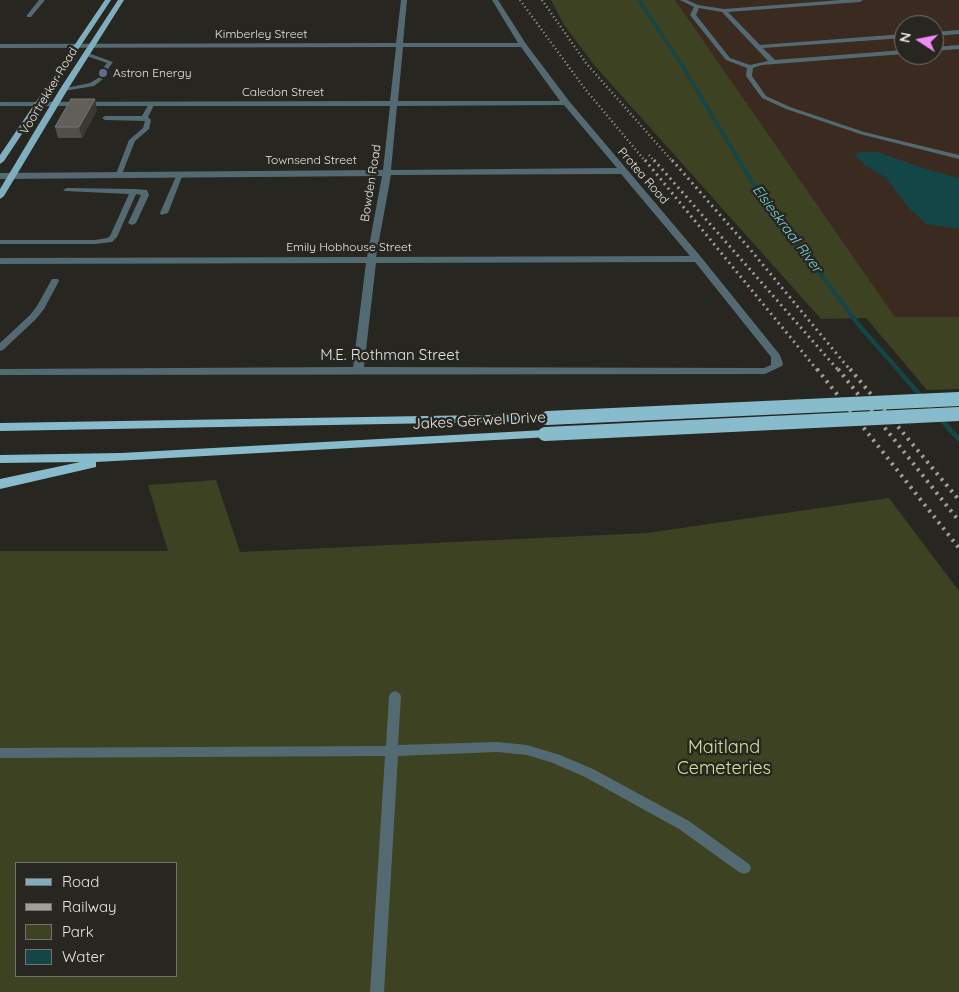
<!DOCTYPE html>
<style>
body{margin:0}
#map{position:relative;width:959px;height:992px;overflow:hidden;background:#282621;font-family:Quicksand,sans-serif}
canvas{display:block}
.legend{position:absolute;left:15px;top:862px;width:162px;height:115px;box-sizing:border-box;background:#282621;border:1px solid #74726d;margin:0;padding:6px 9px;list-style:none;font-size:15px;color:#e6e4e0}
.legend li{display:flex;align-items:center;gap:10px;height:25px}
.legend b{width:25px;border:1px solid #74726d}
.north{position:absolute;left:894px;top:15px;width:50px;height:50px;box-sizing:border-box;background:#282621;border:1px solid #74726d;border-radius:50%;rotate:281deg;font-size:14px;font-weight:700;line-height:20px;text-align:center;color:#e6e4e0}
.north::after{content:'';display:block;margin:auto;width:18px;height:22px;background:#f08bf5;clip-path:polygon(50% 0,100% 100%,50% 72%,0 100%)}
</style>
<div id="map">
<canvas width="959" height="992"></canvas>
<ul class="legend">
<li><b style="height:6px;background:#7faebe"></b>Road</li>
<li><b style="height:6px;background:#a09e9a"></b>Railway</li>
<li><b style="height:14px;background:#3d4222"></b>Park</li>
<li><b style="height:14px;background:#144647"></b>Water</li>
</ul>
<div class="north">N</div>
</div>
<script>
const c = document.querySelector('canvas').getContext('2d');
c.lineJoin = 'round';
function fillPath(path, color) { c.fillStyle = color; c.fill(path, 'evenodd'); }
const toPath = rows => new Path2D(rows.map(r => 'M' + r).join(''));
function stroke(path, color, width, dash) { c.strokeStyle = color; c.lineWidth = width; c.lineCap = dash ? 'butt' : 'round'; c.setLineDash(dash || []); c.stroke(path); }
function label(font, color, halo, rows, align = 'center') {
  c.font = font + ' Quicksand,sans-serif'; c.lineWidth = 5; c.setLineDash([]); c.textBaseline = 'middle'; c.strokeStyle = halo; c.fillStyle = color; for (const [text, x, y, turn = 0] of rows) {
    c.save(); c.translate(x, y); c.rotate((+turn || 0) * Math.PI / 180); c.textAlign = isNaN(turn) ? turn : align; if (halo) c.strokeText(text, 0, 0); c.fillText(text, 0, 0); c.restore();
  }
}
fillPath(toPath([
 [675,0,959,0,959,317,895,317],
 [904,25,934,25,934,55,904,55]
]), '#3a2a1f');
fillPath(toPath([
 [551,0,675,0,895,317,959,317,959,389,927,390,866,318,821,319,595,66,564,25],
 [216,480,240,552,647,533,889,498,959,591,959,992,0,992,0,551,168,551,148,485],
 [16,863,176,863,176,976,16,976]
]), '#3d4222');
fillPath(toPath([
 [862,152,878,152,926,169,959,178,959,229,926,224,909,208,885,177,866,166,854,154]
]), '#144647');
fillPath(toPath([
 [637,0,641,0,682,62,753,180,860,323,959,436,959,442,957,441,856,325,749,181,678,62,637,0]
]), '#144647');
fillPath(toPath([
 [39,0,45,0,31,17,27,17,27,15,39,0],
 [680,0,687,0,698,5,724,9,841,0,863,0,860,2,728,12,760,45,904,34,904,38,763,48,775,60,904,50,904,54,762,65,753,68,752,76,766,96,790,107,864,132,959,155,959,159,860,134,786,109,762,98,746,76,747,68,726,60,690,15,694,7,680,0],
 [699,8,722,12,768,61,750,65,730,58,696,15,699,8],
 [959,30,959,34,934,36,934,32,959,30],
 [959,45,959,49,934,51,934,47,959,45],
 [84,53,88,53,113,62,108,69,104,69,103,68,107,63,84,55,84,53],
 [100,77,103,79,94,86,64,91,61,89,90,83,100,77],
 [150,102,155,103,148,117,151,120,149,129,135,141,122,174,117,175,116,174,129,140,143,128,145,121,105,120,102,118,105,116,142,116,150,102],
 [180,172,183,174,168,213,161,215,160,213,177,174,180,172],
 [67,188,134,189,147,190,149,195,136,223,132,225,128,223,141,195,136,194,117,237,112,242,95,244,0,244,0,240,95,240,107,238,110,236,129,194,65,191,63,190,67,188],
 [52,279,58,279,59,281,44,309,36,319,3,350,0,351,0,343,30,315,37,306,52,279],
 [395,691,399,693,401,696,398,745,497,742,527,745,560,755,593,769,689,821,749,864,751,868,749,872,744,874,739,872,679,829,585,777,553,763,527,755,497,752,398,756,384,992,370,992,385,756,0,758,0,748,386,746,389,696,391,693,395,691]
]), '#546a72');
fillPath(toPath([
 [401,0,407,0,403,43,518,43,492,0,498,0,526,44,569,101,701,257,780,355,783,364,782,366,765,374,0,375,0,369,353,367,366,263,0,264,0,258,367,257,382,176,0,179,0,173,383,170,390,106,0,106,0,102,390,101,396,47,0,48,0,44,396,43,401,0],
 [403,47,521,47,560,101,398,101,403,47],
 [564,105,617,168,391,170,397,106,564,105],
 [621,174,690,256,376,257,391,175,621,174],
 [695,262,771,357,771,365,764,368,364,367,376,263,695,262]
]), '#546a72');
fillPath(toPath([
 [105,0,111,0,4,161,0,164,0,155,105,0],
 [118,0,124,0,68,89,4,196,0,199,0,189,60,89,118,0]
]), '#7faebe');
fillPath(toPath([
 [547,414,551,415,553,418,551,421,0,431,0,423,547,414],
 [545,430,551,434,550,437,96,462,96,467,0,489,0,479,80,462,0,463,0,455,121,453,545,430]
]), '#88bccd');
stroke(toPath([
 [520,0,585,89,646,162],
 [542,0,586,63,673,162],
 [649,155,655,162]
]), '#a09e9a', 2.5, [1, 3]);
stroke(toPath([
 [645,160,818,371],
 [654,160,839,371],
 [672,160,749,248,851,371]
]), '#a09e9a', 3, [2, 4]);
stroke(toPath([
 [817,369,959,548],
 [838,369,959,521],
 [850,369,959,500]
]), '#a09e9a', 4, [2.5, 5]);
stroke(toPath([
 [547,418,959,399],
 [545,434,959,414]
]), '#88bccd', 14);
fillPath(toPath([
 [97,110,82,138,58,138,55,127]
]), '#514f49');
fillPath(toPath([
 [95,99,97,110,82,138,79,127]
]), '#3a3832');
const building = toPath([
 [71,99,95,99,79,127,55,127,71,99]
]);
fillPath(building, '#615f5a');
stroke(building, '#76746f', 1);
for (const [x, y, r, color] of [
 [103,73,5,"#5c6f8a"]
]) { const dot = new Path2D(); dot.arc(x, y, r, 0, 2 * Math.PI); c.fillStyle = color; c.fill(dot); stroke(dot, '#282621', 2); }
label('12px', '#e6e4e0', '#282621', [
 ["Kimberley Street",261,34],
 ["Voortrekker Road",49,91,-59],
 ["Caledon Street",283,92],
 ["Townsend Street",311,160],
 ["Protea Road",643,176,49],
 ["Bowden Road",371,183,-81],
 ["Emily Hobhouse Street",349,247]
]);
label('12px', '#e6e4e0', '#282621', [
 ["Astron Energy",113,73]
], 'left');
label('italic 14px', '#73d8da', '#282621', [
 ["Elsieskraal River",787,229,53]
]);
label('15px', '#e6e4e0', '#282621', [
 ["M.E. Rothman Street",390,355],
 ["Jakes Gerwel Drive",479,421,-3]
]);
label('18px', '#d5e198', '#282621', [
 ["Maitland",724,748],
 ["Cemeteries",724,769]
]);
</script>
